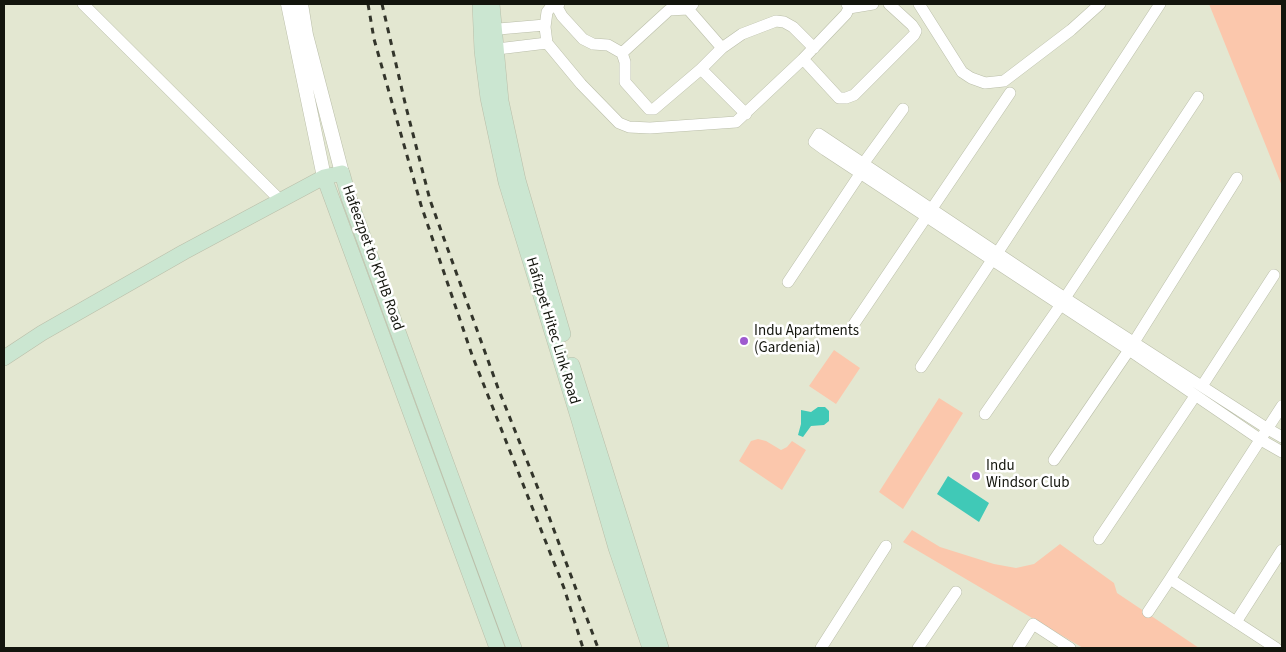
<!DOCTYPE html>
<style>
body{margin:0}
#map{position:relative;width:1286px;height:652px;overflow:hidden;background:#e3e7d1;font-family:"Source Sans 3",sans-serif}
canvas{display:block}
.frame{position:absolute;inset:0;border:5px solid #13150d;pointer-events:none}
</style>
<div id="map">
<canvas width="1286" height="652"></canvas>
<div class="frame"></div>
</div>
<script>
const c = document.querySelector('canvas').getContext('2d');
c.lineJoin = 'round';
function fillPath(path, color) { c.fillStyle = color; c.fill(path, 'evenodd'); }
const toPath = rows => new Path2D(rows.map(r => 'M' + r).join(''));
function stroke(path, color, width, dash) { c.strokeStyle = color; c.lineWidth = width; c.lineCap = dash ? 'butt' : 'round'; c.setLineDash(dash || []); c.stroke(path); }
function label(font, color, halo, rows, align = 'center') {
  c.font = font + ' "Source Sans 3",sans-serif'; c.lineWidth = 5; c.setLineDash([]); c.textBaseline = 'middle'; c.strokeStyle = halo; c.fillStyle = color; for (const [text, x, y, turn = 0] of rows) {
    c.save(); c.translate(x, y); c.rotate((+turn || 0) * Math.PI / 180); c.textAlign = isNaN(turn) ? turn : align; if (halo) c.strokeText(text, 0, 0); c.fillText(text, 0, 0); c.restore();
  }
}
fillPath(toPath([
 [1209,4,1282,4,1282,186],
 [834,350,860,368,836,404,809,386],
 [939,398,963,413,903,509,879,492],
 [758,439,766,441,781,450,787,447,792,441,806,450,782,490,739,461,751,441],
 [912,530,940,547,994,564,1016,568,1034,564,1060,544,1114,583,1117,593,1199,648,1083,648,903,542]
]), '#fbc7ac');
fillPath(toPath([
 [818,407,825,407,829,411,829,421,824,425,811,426,803,437,798,435,801,424,801,410,811,412],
 [948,476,989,503,979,522,937,494]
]), '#40c9b7');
const minor = toPath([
 [83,4,280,200],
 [553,4,547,12,545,27,547,43,581,84,619,123,629,127,650,128,736,122,803,59,846,14,849,8,847,4],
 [559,4,557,7,562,16,583,39,593,44,608,45,622,53,625,62,625,82,649,109,654,109,701,69],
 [919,4,962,72,971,78,985,83,1004,81,1071,30,1100,4],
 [849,8,873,4],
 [688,9,722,48,701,69,746,114],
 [487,30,545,25],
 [722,48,742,34,776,21,784,22,793,27,814,48],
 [489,50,547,43],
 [622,53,669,10,688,9,693,4],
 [803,59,839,98,846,98,854,95,914,35,916,31,912,25,889,4],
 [863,164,903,109],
 [998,252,1160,4],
 [788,282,860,174],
 [1065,298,1198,97],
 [854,324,1010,93],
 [921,367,992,260],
 [1202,386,1274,275],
 [985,414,1060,306],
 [1282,437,1268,429,1065,298,819,134,814,142,825,150,1129,350,1261,440,1282,452],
 [1054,460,1129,350,1237,178],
 [1099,539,1195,396],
 [1148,612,1170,579],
 [1236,622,1282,550],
 [821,648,886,546],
 [918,648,956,592],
 [1018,648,1033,624,1070,648],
 [1276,648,1170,579,1282,406]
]);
const tertiary = toPath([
 [288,4,324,177],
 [301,4,306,35,342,173]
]);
const secondary = toPath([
 [480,4,482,51,488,98,506,182,579,420,616,548,650,648],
 [492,4,501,101,518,180,563,334],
 [324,177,497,648],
 [4,358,42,333,184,252,324,177,342,173,349,198,514,648],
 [572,365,661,648]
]);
stroke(minor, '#babea9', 12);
stroke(tertiary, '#babea9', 15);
stroke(secondary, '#babea9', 16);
stroke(minor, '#fff', 11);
stroke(tertiary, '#fff', 14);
stroke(secondary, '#cbe6d1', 15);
stroke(toPath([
 [368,4,374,39,421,205,472,355,564,588,583,648],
 [382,4,406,107,430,200,498,388,545,506,598,648]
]), '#33352b', 3, [6, 6]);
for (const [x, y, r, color] of [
 [744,341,5,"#9e5acf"],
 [976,476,5,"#9e5acf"]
]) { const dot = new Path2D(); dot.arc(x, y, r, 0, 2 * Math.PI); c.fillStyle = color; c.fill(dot); stroke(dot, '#fff', 2); }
label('15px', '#13150d', '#fff', [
 ["Hafeezpet to KPHB Road",372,258,70],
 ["Hafizpet Hitec Link Road",552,331,73]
]);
label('15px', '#13150d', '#fff', [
 ["Indu Apartments",754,332],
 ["(Gardenia)",754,349],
 ["Indu",986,467],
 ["Windsor Club",986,484]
], 'left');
</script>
